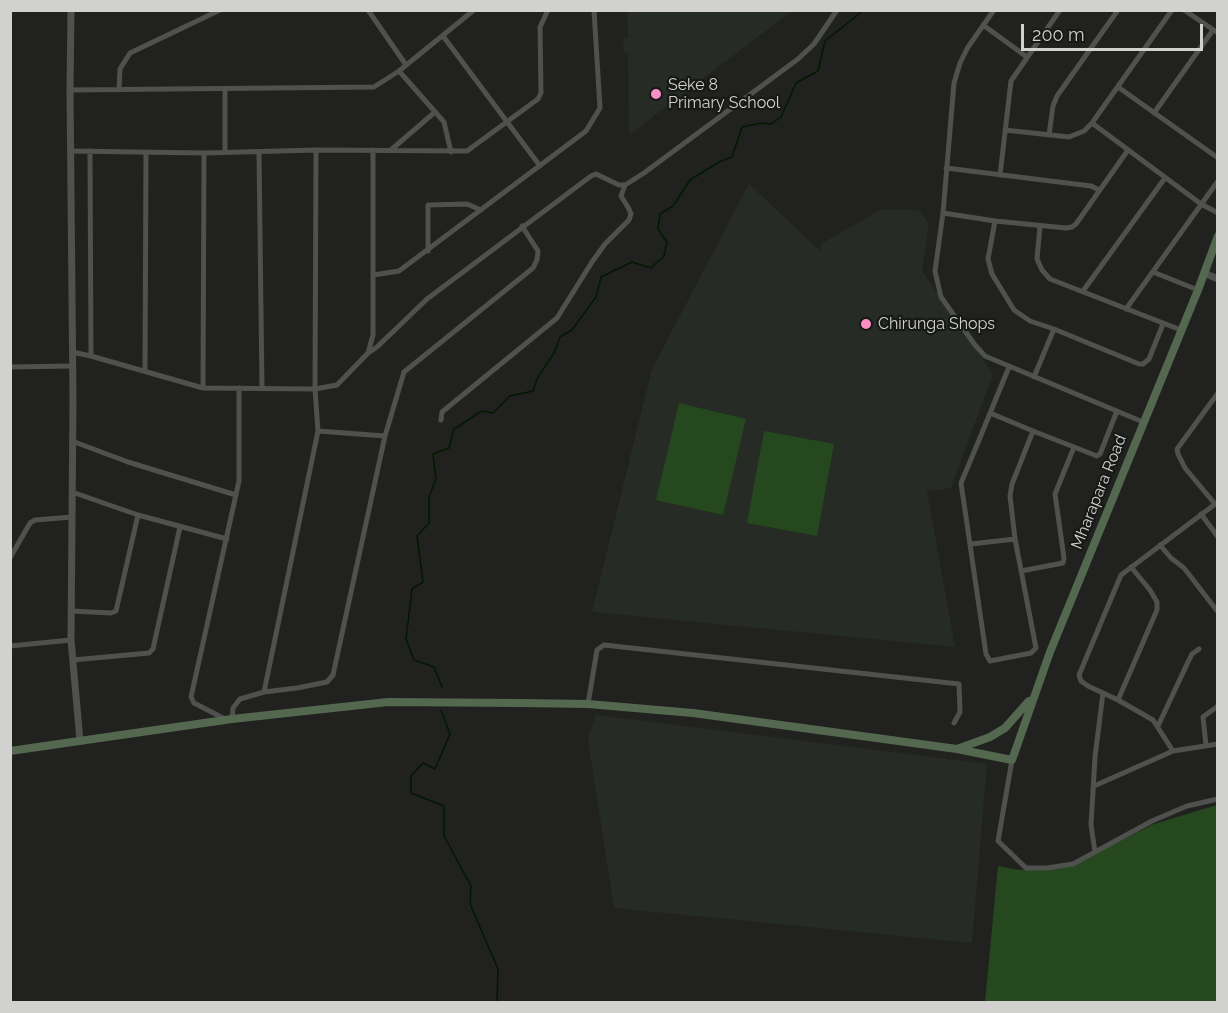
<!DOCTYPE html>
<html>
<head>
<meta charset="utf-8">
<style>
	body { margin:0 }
	#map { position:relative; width:1228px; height:1013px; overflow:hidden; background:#212220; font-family:Raleway,sans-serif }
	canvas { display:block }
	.frame { position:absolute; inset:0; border:12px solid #d1d2d0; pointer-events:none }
	.scale { position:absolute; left:1021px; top:24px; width:182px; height:27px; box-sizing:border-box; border:3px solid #d1d2d0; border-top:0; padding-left:8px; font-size:18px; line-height:21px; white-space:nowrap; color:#d1d2d0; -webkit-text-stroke:4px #171917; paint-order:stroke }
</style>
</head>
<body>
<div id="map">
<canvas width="1228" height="1013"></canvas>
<div class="frame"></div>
<div class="scale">200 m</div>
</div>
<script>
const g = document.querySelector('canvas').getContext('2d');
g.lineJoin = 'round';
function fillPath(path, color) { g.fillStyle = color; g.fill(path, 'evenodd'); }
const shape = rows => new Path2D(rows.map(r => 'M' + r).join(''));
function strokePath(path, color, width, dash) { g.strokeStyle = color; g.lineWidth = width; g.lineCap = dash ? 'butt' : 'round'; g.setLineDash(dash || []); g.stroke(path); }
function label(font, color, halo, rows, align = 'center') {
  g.font = font + ' Raleway,sans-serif'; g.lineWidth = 4.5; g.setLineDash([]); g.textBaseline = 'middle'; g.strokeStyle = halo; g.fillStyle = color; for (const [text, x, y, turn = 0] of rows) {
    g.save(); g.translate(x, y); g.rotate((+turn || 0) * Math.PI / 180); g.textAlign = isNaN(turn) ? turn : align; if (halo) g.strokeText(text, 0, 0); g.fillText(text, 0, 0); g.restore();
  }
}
fillPath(shape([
	[627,11,627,10,792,11,629,135,628,53,624,53,623,37,628,37],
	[749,184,820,251,821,244,882,209,918,210,929,223,922,271,993,374,951,488,927,491,955,647,592,612,652,369],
	[596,715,987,764,972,943,614,908,588,740]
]), '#262b25');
fillPath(shape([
	[679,403,746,419,723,515,656,500],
	[764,431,834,444,817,536,747,523],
	[1217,805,1217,1002,985,1002,998,866,1019,870,1071,866,1154,824]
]), '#25481e');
strokePath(shape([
	[442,687,434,667,414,660,406,639,412,589,423,582,417,536,429,523,429,497,436,479,433,454,449,448,454,429,482,411,493,413,510,396,533,391,538,377,554,353,560,337,572,330,596,297,601,277,632,262,651,268,664,256,667,242,658,229,660,214,673,206,690,180,719,162,732,157,742,127,762,123,771,124,781,117,796,83,818,71,825,41,864,10],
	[441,710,450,734,435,769,423,763,411,776,411,793,444,806,444,836,471,886,470,904,498,969,497,1002]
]), '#021800', 1.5);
strokePath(shape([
	[368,10,406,65],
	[994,10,968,47,960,63,954,83,943,213,935,271,941,297,975,345,985,356,1143,422],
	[1184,10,1218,33],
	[983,25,1027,57],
	[443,36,540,166],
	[399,71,444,122,451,152],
	[1118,87,1218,158],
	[225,89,225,152],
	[70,90,374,87,399,71,474,10],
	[119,90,120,69,130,53,220,10],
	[1154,113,1213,30],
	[1092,123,1201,204,1218,213],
	[1005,130,1069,137,1084,131,1092,123,1172,10],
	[1049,135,1053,106,1057,96,1118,10],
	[392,149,435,112],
	[70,151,204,153,316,150,467,151,538,99,541,93,540,27,548,10],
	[90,151,91,356],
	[259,152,262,388],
	[946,168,1091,186,1099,190],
	[1000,175,1011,81,1060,10],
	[943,213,995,221,988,259,992,274,1014,310,1030,321,1054,329,1034,377],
	[995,221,1066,228,1072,227,1076,224,1128,150],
	[1040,226,1037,259,1042,270,1050,279,1181,330],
	[428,251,428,205,467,204,481,210],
	[1153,272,1198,290],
	[373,275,399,271,586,131,600,108,594,10],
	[1083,291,1165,178],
	[1126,309,1218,181],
	[1054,329,1139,364,1143,364,1149,359,1163,324],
	[72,352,91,356,203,388,315,389,337,385,368,353,373,335,373,150],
	[368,353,377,347,427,299,591,176,596,174,619,185,625,185,644,173,798,59,814,44,837,10],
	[10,367,72,366],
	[145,371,146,152],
	[203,388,204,153],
	[990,413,1033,431,1012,484,1010,496,1015,539,1036,648,1031,653,990,661,986,654,961,483,977,445,1009,367],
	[441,420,442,412,557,318,592,262,605,244,629,220,631,214,629,209,621,196,625,185],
	[318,431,385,436],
	[72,441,128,462,236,495],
	[1074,447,1097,456,1100,454,1117,411],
	[72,492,138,515,227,539],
	[1215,504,1185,468,1178,454,1177,449,1218,393],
	[1201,514,1218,537],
	[971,544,1015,539],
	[1160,545,1171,558,1184,568,1218,612],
	[10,558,30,523,35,520,72,517],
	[1021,571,1063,563,1064,558,1055,494,1074,447,1033,431],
	[71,611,111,613,116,611,138,515],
	[10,646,71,640],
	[73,660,149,653,153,649,180,527],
	[264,692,297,688,327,682,333,675,385,436,404,372,533,268,537,260,538,251,522,226],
	[1118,700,1157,610,1157,602,1150,590,1131,567],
	[588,704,597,650,604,645,959,684,960,712,954,723],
	[225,719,194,703,191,697,239,481,239,388],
	[232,719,233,708,240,699,264,692,318,431,315,389,316,150],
	[1158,726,1188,662,1192,654,1199,649],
	[1206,745,1203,717,1218,706],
	[1173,751,1153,720,1118,700,1088,686,1081,681,1079,675,1121,575,1218,502],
	[1012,760,998,841,1026,868,1047,868,1073,864,1152,821,1187,806,1218,799],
	[1094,786,1173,751,1218,744],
	[1095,852,1091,825,1095,757,1103,693]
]), '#4f514e', 5);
strokePath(shape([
	[71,10,70,90,73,400,71,640,80,741],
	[1204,273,1218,279]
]), '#4f514e', 7);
strokePath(shape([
	[957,749,990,737,1005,728,1029,701],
	[10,751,232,719,388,702,521,703,588,704,693,713,957,749,1012,760,1050,652,1198,290,1218,236]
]), '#546850', 8);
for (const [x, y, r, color] of [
	[656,94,6,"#fb8fc4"],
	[866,324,6,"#fb8fc4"]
]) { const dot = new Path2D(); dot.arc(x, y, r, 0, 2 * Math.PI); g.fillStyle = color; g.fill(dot); strokePath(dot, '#171917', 2); }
label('16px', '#d1d2d0', '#171917', [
	["Seke 8",668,85],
	["Primary School",668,103],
	["Chirunga Shops",878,324]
], 'left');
label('16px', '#d1d2d0', '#171917', [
	["Mharapara Road",1099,492,-68]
]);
</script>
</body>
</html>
